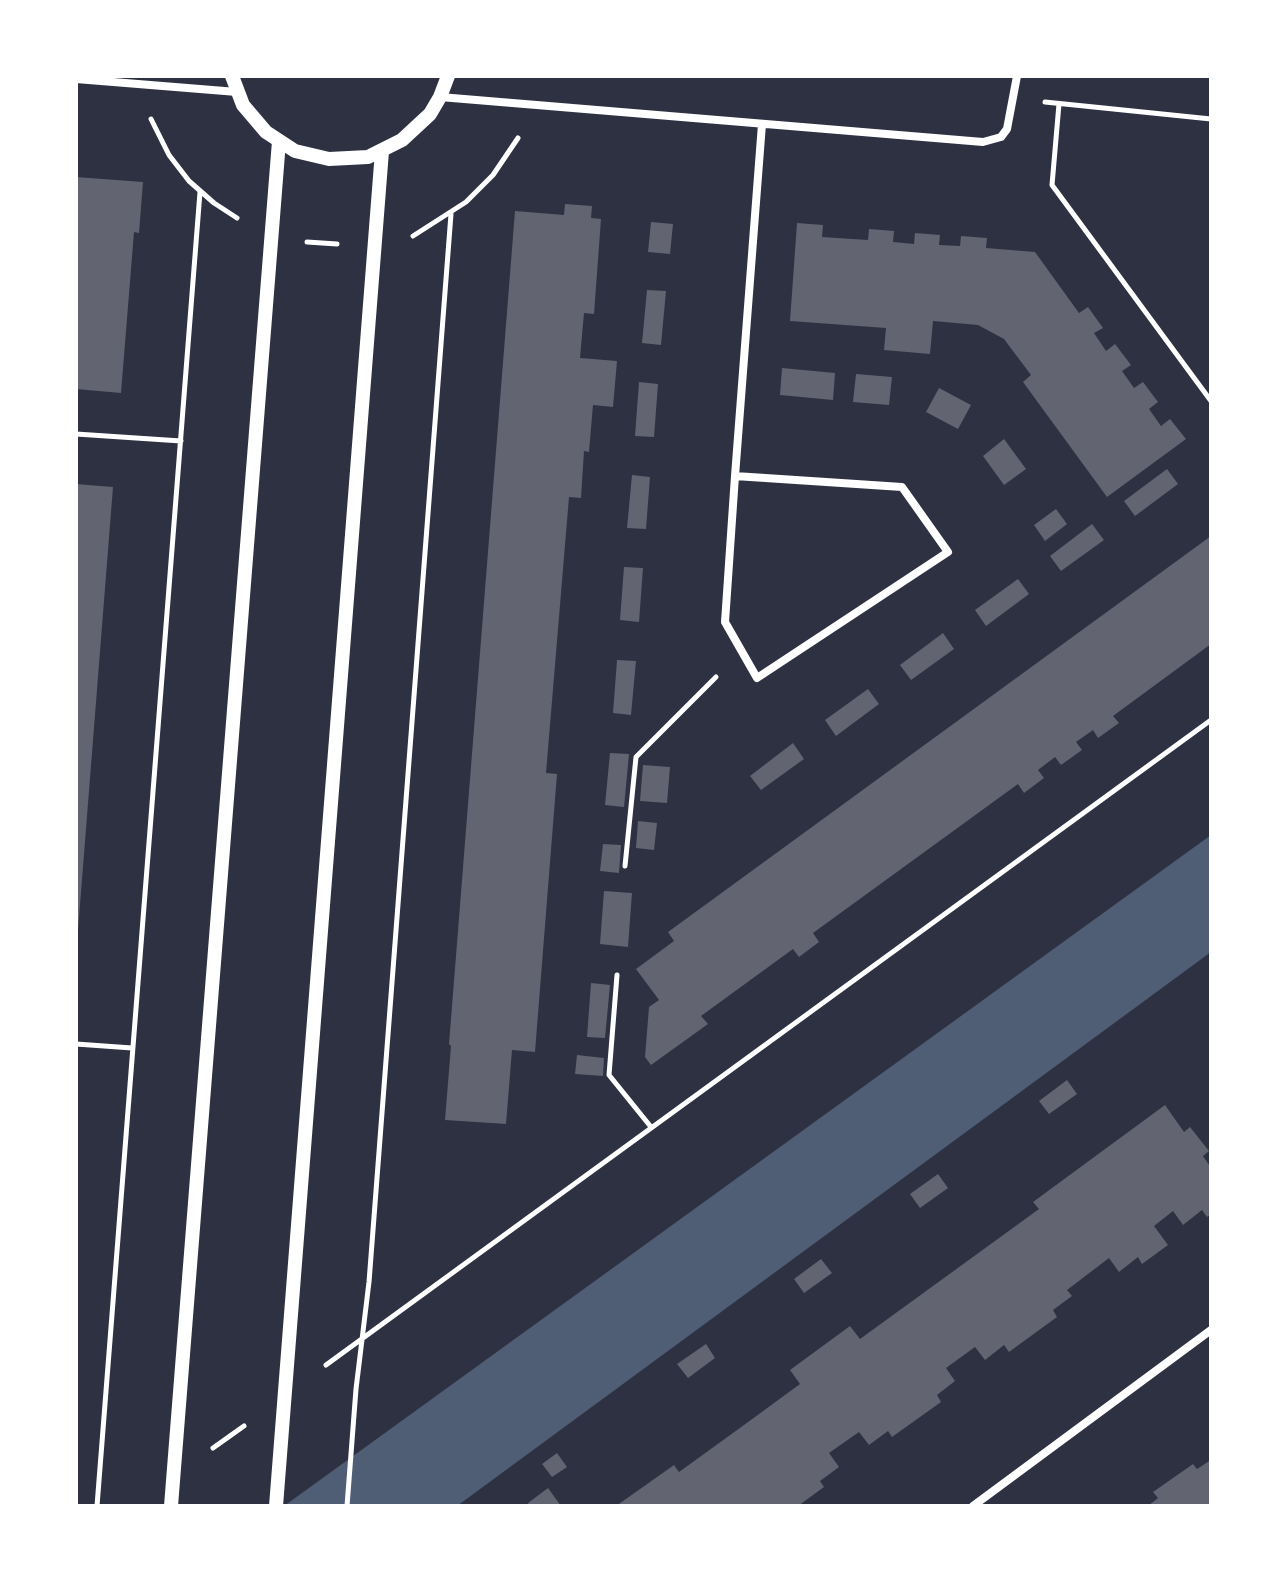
<!DOCTYPE html>
<html>
<head>
<meta charset="utf-8">
<style>
	body { margin:0 }
	#map { position:relative; width:1287px; height:1582px; overflow:hidden; background:#2d3142; font-family:Figtree,sans-serif }
	canvas { display:block }
	.frame { position:absolute; inset:0; border:78px solid #fff; pointer-events:none }
</style>
</head>
<body>
<div id="map">
<canvas width="1287" height="1582"></canvas>
<div class="frame"></div>
</div>
<script>
const g = document.querySelector('canvas').getContext('2d');
g.lineJoin = 'round';
function fillPath(path, color) { g.fillStyle = color; g.fill(path, 'evenodd'); }
const shape = rows => new Path2D(rows.map(r => 'M' + r).join(''));
function strokePath(path, color, width, dash) { g.strokeStyle = color; g.lineWidth = width; g.lineCap = dash ? 'butt' : 'round'; g.setLineDash(dash || []); g.stroke(path); }
fillPath(shape([
	[1211,835,1211,952,457,1506,284,1506]
]), '#4f5d75');
fillPath(shape([
	[76,177,143,182,139,233,134,232,121,393,76,389],
	[565,204,592,206,591,218,601,219,594,314,584,313,580,358,617,361,613,407,593,405,589,452,584,451,581,498,569,497,546,773,557,774,535,1052,512,1050,506,1124,445,1120,451,1046,449,1044,515,211,564,215],
	[651,222,673,224,670,254,648,252],
	[797,223,823,225,822,237,868,240,869,229,894,231,893,242,914,244,915,233,940,235,939,245,960,246,961,236,987,238,986,248,1035,252,1079,313,1088,307,1103,328,1094,333,1106,351,1115,344,1131,365,1122,371,1134,388,1143,382,1158,402,1149,409,1161,426,1170,419,1186,439,1107,497,1023,382,1031,375,1004,339,978,325,933,321,930,354,884,350,886,328,790,321],
	[647,290,666,291,661,345,642,343],
	[782,368,835,373,833,400,780,395],
	[856,374,892,377,889,405,853,402],
	[639,382,658,384,654,437,635,436],
	[939,388,971,405,958,429,926,412],
	[1004,439,1026,469,1004,485,983,456],
	[1167,469,1178,484,1135,516,1124,501],
	[632,475,650,477,646,529,627,528],
	[76,484,113,487,78,930,76,930],
	[1056,509,1067,524,1045,541,1034,525],
	[1092,524,1104,540,1061,571,1050,556],
	[1211,536,1211,644,1113,716,1119,723,1098,738,1093,730,1076,742,1082,750,1061,765,1055,757,1038,770,1044,778,1024,793,1018,784,813,933,819,942,799,957,793,949,701,1016,708,1024,651,1065,645,1057,649,1007,659,1000,636,969,674,941,668,932],
	[624,567,643,568,639,622,620,620],
	[1018,579,1029,594,986,626,975,610],
	[943,633,954,649,911,680,900,665],
	[617,660,636,661,631,715,613,713],
	[868,689,879,704,836,736,825,720],
	[793,743,804,759,761,790,750,776],
	[610,753,629,754,624,807,605,805],
	[643,765,670,767,667,803,640,801],
	[638,821,657,823,654,850,636,848],
	[603,844,621,845,619,873,600,871],
	[604,891,632,893,628,947,600,944],
	[591,983,610,985,605,1038,587,1037],
	[577,1055,604,1058,603,1076,575,1074],
	[1067,1080,1077,1094,1049,1114,1039,1101],
	[1165,1105,1184,1132,1190,1127,1209,1151,1203,1156,1211,1168,1211,1214,1207,1217,1202,1210,1183,1225,1173,1211,1154,1226,1168,1245,1142,1264,1138,1257,1119,1272,1109,1258,1067,1290,1072,1296,1053,1310,1057,1317,1009,1352,1004,1345,985,1360,975,1347,946,1368,955,1381,937,1395,941,1402,892,1437,888,1431,869,1445,859,1432,829,1453,839,1467,820,1481,824,1487,798,1506,616,1506,674,1465,679,1472,744,1425,800,1384,790,1370,850,1326,860,1339,1039,1209,1033,1202],
	[938,1174,948,1188,920,1208,910,1194],
	[821,1259,832,1273,804,1293,794,1279],
	[706,1344,715,1358,688,1378,677,1364],
	[557,1453,567,1467,552,1477,542,1464],
	[1211,1460,1211,1506,1148,1506,1158,1498,1153,1492,1193,1464,1197,1469],
	[548,1488,561,1506,530,1506,528,1503]
]), '#626471');
strokePath(shape([
	[1045,102,1211,119],
	[1059,104,1052,185,1211,401],
	[151,119,169,155,189,181,214,203,237,218],
	[413,236,466,202,493,175,518,138],
	[307,242,337,244],
	[76,434,181,441],
	[625,866,636,757,716,677],
	[617,975,609,1075,651,1127],
	[76,1044,132,1048],
	[326,1365,1211,720],
	[213,1448,244,1426],
	[97,1506,200,192],
	[347,1506,356,1389,369,1282,451,214]
]), '#fff', 5);
strokePath(shape([
	[76,79,237,92],
	[440,97,983,142,1001,137,1007,129,1017,76],
	[735,476,902,487,948,552,757,678,725,622,735,476,762,124],
	[973,1506,1211,1330]
]), '#fff', 8);
strokePath(shape([
	[232,76,243,105,266,132,295,151,329,159,368,157,402,140,430,114,440,97,448,76],
	[171,1506,279,141],
	[276,1506,382,151]
]), '#fff', 14);
</script>
</body>
</html>
